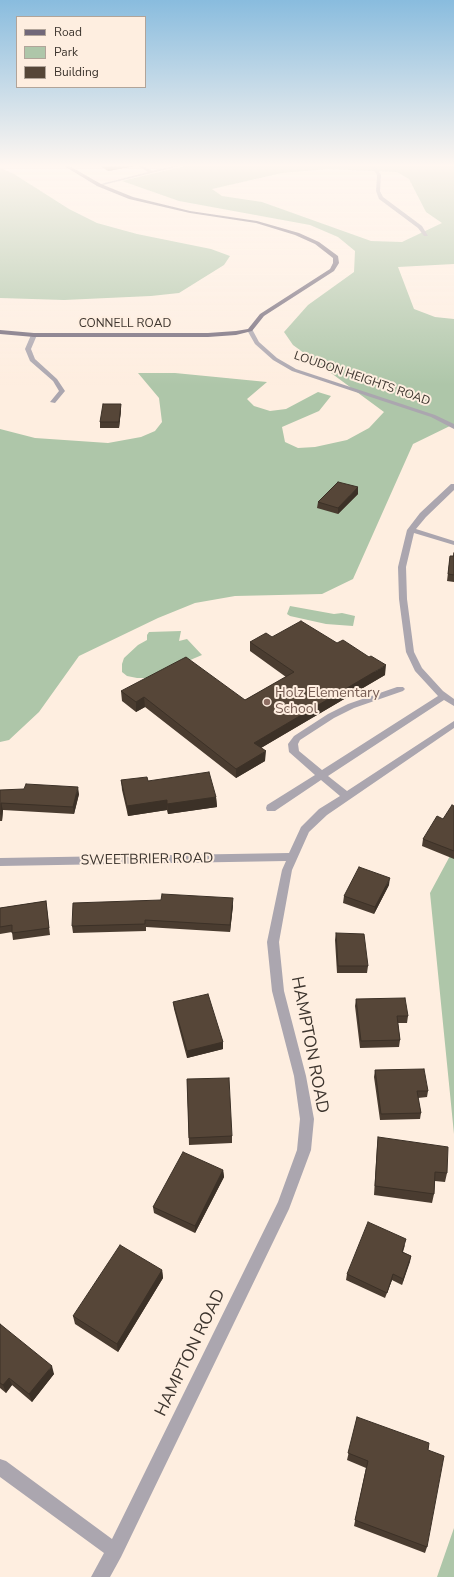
<!DOCTYPE html>
<html>
<head>
<meta charset="utf-8">
<style>
	body { margin:0 }
	#map { position:relative; width:454px; height:1577px; overflow:hidden; background:#feeee0; font-family:"Nunito Sans",sans-serif }
	canvas { display:block }
	.legend { position:absolute; left:16px; top:16px; width:130px; height:72px; box-sizing:border-box; background:#feeee0; border:1px solid #b1a499; margin:0; padding:5px 7px; list-style:none; font-size:12px; color:#3d352e }
	.legend li { display:flex; align-items:center; gap:8px; height:20px }
	.legend b { width:20px; border:1px solid #b1a499 }
</style>
</head>
<body>
<div id="map">
<canvas width="454" height="1577"></canvas>
<ul class="legend">
<li><b style="height:5px;background:#716879"></b>Road</li>
<li><b style="height:11px;background:#aec6a9"></b>Park</li>
<li><b style="height:11px;background:#564638"></b>Building</li>
</ul>
</div>
<script>
const g = document.querySelector('canvas').getContext('2d');
g.lineJoin = 'round';
function fillPath(path, color) { g.fillStyle = color; g.fill(path, 'evenodd'); }
const shape = rows => new Path2D(rows.map(r => 'M' + r).join(''));
function strokePath(path, color, width, dash) { g.strokeStyle = color; g.lineWidth = width; g.lineCap = dash ? 'butt' : 'round'; g.setLineDash(dash || []); g.stroke(path); }
function label(font, color, halo, rows, align = 'center') {
  g.font = font + ' "Nunito Sans",sans-serif'; g.lineWidth = 4; g.setLineDash([]); g.textBaseline = 'middle'; g.strokeStyle = halo; g.fillStyle = color; for (const [text, x, y, turn = 0] of rows) {
    g.save(); g.translate(x, y); g.rotate((+turn || 0) * Math.PI / 180); g.textAlign = isNaN(turn) ? turn : align; if (halo) g.strokeText(text, 0, 0); g.fillText(text, 0, 0); g.restore();
  }
}
fillPath(shape([
	[193,164,454,164,454,264,398,267,414,309,435,317,454,319,454,424,413,444,353,579,322,594,235,596,195,603,158,618,79,656,39,712,9,740,0,742,0,429,35,438,108,443,141,437,155,431,162,422,159,398,138,373,175,373,267,382,247,399,254,406,270,411,286,409,318,392,331,396,319,411,282,427,285,442,298,448,315,447,347,440,369,428,384,412,293,345,284,332,308,305,354,272,355,251,338,237,310,225,179,201,122,181],
	[328,169,397,172,409,179,426,212,442,223,402,242,371,241,262,202,222,196,212,189,282,173],
	[0,168,14,174,69,209,97,223,137,234,211,249,230,256,224,265,179,293,151,296,64,300,0,298],
	[290,606,334,614,342,613,355,616,353,626,326,624,290,616,287,614],
	[181,631,179,641,187,639,202,655,148,678,137,678,127,676,122,672,122,664,124,658,138,645,147,640,147,635,149,632],
	[454,853,454,1134,430,893,451,854],
	[454,1528,454,1577,437,1577]
]), '#aec6a9');
fillPath(shape([
	[135,164,140,164,152,171,181,164,188,164,99,186,97,185,148,172,135,164],
	[370,164,374,164,381,175,380,191,383,197,422,226,428,236,424,236,418,228,379,199,376,191,377,175,370,164],
	[248,329,252,329,259,342,277,358,296,369,435,415,454,424,454,429,431,417,292,371,273,360,255,344,247,330,248,329],
	[34,333,37,335,31,349,35,359,57,379,65,391,55,403,50,402,59,391,53,381,30,361,25,349,31,335,34,333],
	[451,484,454,484,454,490,426,517,416,529,454,541,454,545,414,533,406,567,407,599,414,652,422,668,443,691,454,699,454,706,444,700,328,776,347,791,454,721,454,728,327,815,309,832,292,870,279,942,284,991,306,1076,314,1119,311,1150,289,1209,121,1557,110,1577,91,1577,104,1553,0,1477,0,1459,6,1461,112,1539,278,1202,297,1150,300,1119,294,1076,272,991,267,942,282,870,286,861,0,866,0,858,289,853,301,827,319,809,340,796,321,780,275,811,267,811,266,808,267,805,315,775,289,752,288,744,294,736,328,714,348,704,397,687,403,687,405,689,403,691,354,708,334,718,300,740,298,744,299,751,322,770,438,696,415,671,406,652,399,599,398,567,407,530,420,513,451,484]
]), '#aba6af');
fillPath(shape([
	[61,164,66,164,101,184,133,197,190,211,257,221,299,233,319,242,338,256,339,263,334,271,264,316,252,331,236,335,208,337,34,337,0,334,0,330,34,333,208,333,236,331,248,329,260,314,330,269,333,263,333,258,315,244,295,235,256,223,190,213,129,199,97,186,61,164]
]), '#716879');
fillPath(shape([
	[97,164,135,164,135,166,108,171],
	[121,410,119,428,100,428,100,422],
	[358,494,338,514,317,508,318,502],
	[454,552,454,582,447,581,450,556,453,556],
	[272,637,385,675,261,748,265,761,236,778,145,707,136,712,122,701,121,691,245,700,286,677,250,651,250,642],
	[121,780,148,781,216,797,217,807,168,814,167,810,128,816,122,790],
	[0,790,79,794,74,814,3,810,2,821,0,821],
	[454,806,454,859,422,846,423,839,443,819],
	[389,885,374,914,343,903,344,896],
	[46,901,50,935,13,940,12,932,0,934,0,908],
	[233,905,230,932,146,927,146,931,73,933,72,926],
	[336,933,368,966,367,973,337,973,335,940],
	[356,999,408,1016,407,1023,398,1023,400,1040,399,1047,360,1048,355,1006],
	[173,1002,223,1042,223,1049,187,1058,174,1009],
	[375,1070,428,1091,427,1097,418,1098,421,1113,420,1119,380,1120,374,1077],
	[187,1079,232,1136,232,1143,189,1145],
	[378,1137,447,1173,445,1182,435,1181,434,1194,432,1203,374,1195,377,1147],
	[223,1170,224,1177,195,1233,154,1213,153,1207],
	[405,1245,403,1252,411,1256,402,1285,392,1280,385,1298,346,1280,347,1274],
	[162,1270,163,1278,118,1352,75,1324,73,1316],
	[0,1324,54,1374,32,1402,12,1385,6,1393,0,1388],
	[357,1417,428,1450,427,1547,425,1553,354,1526,366,1468,347,1460]
]), '#4a3c30');
fillPath(shape([
	[118,164,135,164,135,166,108,171,108,166],
	[121,404,121,410,119,428,119,422],
	[358,487,358,494,338,514,338,508],
	[386,665,385,675,254,752,254,743],
	[144,697,145,707,136,712,136,702],
	[266,751,265,761,236,778,236,769],
	[78,787,79,794,74,814,73,807],
	[216,797,217,807,168,814,167,804],
	[167,800,167,810,128,816,127,806],
	[1,803,3,810,2,821,1,814],
	[390,878,389,885,374,914,375,907],
	[233,898,233,905,230,932,230,925],
	[223,1042,223,1049,187,1058,187,1051],
	[223,1170,224,1177,195,1233,195,1226],
	[411,1256,410,1262,402,1285,403,1279],
	[162,1270,163,1278,118,1352,117,1344],
	[393,1274,392,1280,385,1298,387,1293],
	[52,1366,54,1374,32,1402,29,1394],
	[9,1378,12,1385,6,1393,3,1385]
]), '#3c3127');
const building = shape([
	[105,164,118,164,108,166,105,164],
	[103,404,121,404,119,422,100,422,103,404],
	[338,482,358,487,338,508,318,502,338,482],
	[454,553,454,575,448,574,450,556,454,556,454,553],
	[301,621,337,643,343,640,369,657,371,656,386,665,254,743,266,751,236,769,144,697,136,702,121,691,186,657,245,700,294,672,250,642,266,633,272,637,301,621],
	[209,772,216,797,167,804,167,800,127,806,121,780,147,777,148,781,209,772],
	[26,784,78,787,73,807,1,803,1,814,0,814,0,790,24,789,26,784],
	[452,805,454,806,454,851,423,839,437,816,443,819,452,805],
	[359,867,390,878,375,907,344,896,359,867],
	[162,894,233,898,230,925,145,920,145,924,72,926,73,903,161,900,162,894],
	[46,901,49,928,12,933,12,925,0,927,0,908,46,901],
	[336,933,364,934,368,966,338,966,336,933],
	[208,994,223,1042,187,1051,173,1002,208,994],
	[405,998,408,1016,397,1016,400,1040,361,1041,356,999,405,998],
	[424,1069,428,1091,417,1091,421,1113,381,1114,375,1070,424,1069],
	[229,1078,232,1136,189,1138,187,1079,229,1078],
	[378,1137,448,1147,447,1173,435,1172,434,1194,375,1186,378,1137],
	[183,1152,223,1170,195,1226,153,1207,183,1152],
	[368,1222,406,1239,402,1252,411,1256,403,1279,393,1274,387,1293,347,1274,368,1222],
	[120,1245,162,1270,117,1344,73,1316,120,1245],
	[0,1324,52,1366,29,1394,9,1378,3,1385,0,1383,0,1324],
	[357,1417,429,1443,428,1450,444,1456,427,1547,355,1520,368,1461,348,1453,357,1417]
]);
fillPath(building, '#564638');
strokePath(building, '#3c3127', 1);
const sky = g.createLinearGradient(0, 0, 0, 385);
sky.addColorStop(0, '#89bcde');
sky.addColorStop(0.43, '#fff7f1');
sky.addColorStop(1, '#fff7f100');
g.fillStyle = sky;
g.fillRect(0, 0, 454, 385);
for (const [x, y, r, color] of [
	[267,702,4,"#8d6e63"]
]) { const dot = new Path2D(); dot.arc(x, y, r, 0, 2 * Math.PI); g.fillStyle = color; g.fill(dot); strokePath(dot, '#feeee0', 1.5); }
label('12px', '#3d352e', '#feeee0', [
	["CONNELL ROAD",125,324],
	["LOUDON HEIGHTS ROAD",362,379,19]
]);
label('14px', '#785e54', '#feeee0', [
	["Holz Elementary",275,694],
	["School",275,710]
], 'left');
label('14px', '#3d352e', '#feeee0', [
	["SWEETBRIER ROAD",147,860,-1]
]);
label('17px', '#3d352e', '#feeee0', [
	["HAMPTON ROAD",309,1045,79],
	["HAMPTON ROAD",191,1353,-64]
]);
</script>
</body>
</html>
